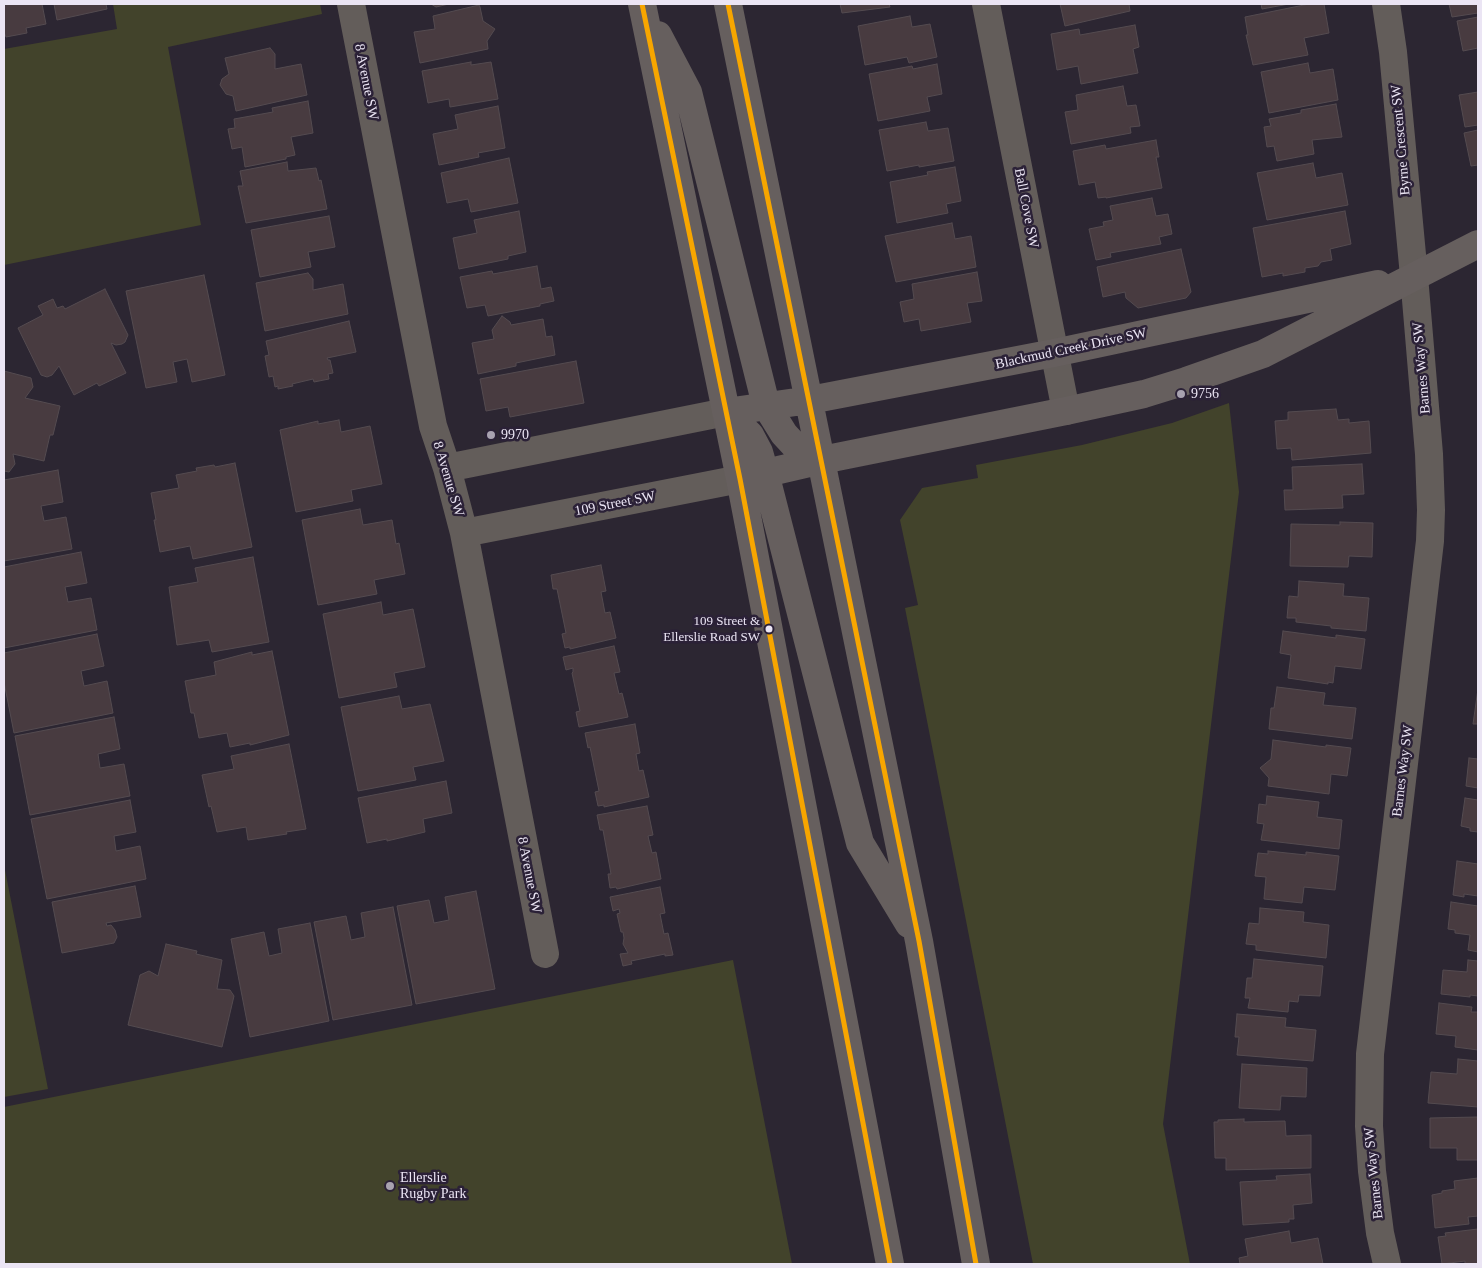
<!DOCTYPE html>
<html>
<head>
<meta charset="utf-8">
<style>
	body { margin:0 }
	#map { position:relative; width:1482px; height:1268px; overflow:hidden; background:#2c2632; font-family:"Times New Roman",serif }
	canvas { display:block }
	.frame { position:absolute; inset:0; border:5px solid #ebe5f4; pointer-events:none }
</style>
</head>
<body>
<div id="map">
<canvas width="1482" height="1268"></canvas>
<div class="frame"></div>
</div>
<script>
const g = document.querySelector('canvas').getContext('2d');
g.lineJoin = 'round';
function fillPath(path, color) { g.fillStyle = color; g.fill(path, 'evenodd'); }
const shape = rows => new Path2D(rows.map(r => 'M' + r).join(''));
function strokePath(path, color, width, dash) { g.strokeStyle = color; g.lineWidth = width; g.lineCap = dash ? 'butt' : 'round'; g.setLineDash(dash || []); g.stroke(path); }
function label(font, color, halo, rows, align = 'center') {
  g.font = font + ' "Times New Roman",serif'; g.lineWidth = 5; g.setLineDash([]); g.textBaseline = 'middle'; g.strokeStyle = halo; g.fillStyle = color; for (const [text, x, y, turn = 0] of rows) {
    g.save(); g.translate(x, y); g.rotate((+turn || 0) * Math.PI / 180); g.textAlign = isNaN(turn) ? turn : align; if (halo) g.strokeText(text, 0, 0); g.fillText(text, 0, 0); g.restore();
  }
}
fillPath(shape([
	[113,4,320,4,322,14,168,47,201,225,4,265,4,49,117,29],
	[1229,403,1239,492,1163,1124,1190,1264,1033,1264,905,608,918,605,900,520,922,488,978,478,976,465,1082,445,1172,423],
	[4,865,48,1089,4,1097],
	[733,960,792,1264,4,1264,4,1107]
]), '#42432b');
const building = shape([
	[4,4,42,4,46,24,26,28,27,33,6,37,4,32,4,4],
	[54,4,106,4,107,9,57,20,54,4],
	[431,4,449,4,436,7,431,4],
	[840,4,889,4,890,7,842,13,840,4],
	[1060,4,1129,4,1130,11,1065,26,1060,4],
	[1261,4,1289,4,1262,9,1261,4],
	[1309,4,1324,4,1329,33,1304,38,1308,55,1253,65,1246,35,1248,35,1245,17,1309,4],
	[1449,4,1478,4,1478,13,1452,17,1449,4],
	[479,5,480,7,483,21,495,29,487,41,488,49,420,63,414,32,435,29,433,16,479,5],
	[910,16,912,27,930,24,937,57,909,63,907,57,865,65,858,26,910,16],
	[1478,17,1478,48,1463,51,1457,21,1478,17],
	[1135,25,1139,47,1133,49,1138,73,1081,84,1078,66,1057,70,1051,34,1079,29,1080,35,1135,25],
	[270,48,275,54,275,69,301,64,307,95,236,111,233,96,226,94,220,85,222,79,229,74,225,58,270,48],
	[471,62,471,65,491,62,498,99,450,107,449,99,428,103,422,71,471,62],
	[1308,63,1310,73,1333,69,1338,100,1269,113,1261,72,1308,63],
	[937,64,942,94,927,97,930,111,878,121,869,74,912,66,913,69,937,64],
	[1123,86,1127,106,1136,105,1140,126,1130,127,1131,133,1071,144,1065,112,1078,110,1076,95,1123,86],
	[1478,92,1478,125,1465,127,1459,95,1478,92],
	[308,101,313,133,291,137,295,155,286,157,286,159,245,167,242,147,232,149,228,129,235,128,234,119,273,112,272,108,308,101],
	[1336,104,1342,137,1312,140,1314,154,1277,161,1274,146,1267,147,1264,127,1271,126,1269,119,1301,113,1301,110,1336,104],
	[498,106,505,148,478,153,479,157,439,165,433,134,458,129,455,115,498,106],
	[926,122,928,131,948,128,954,161,919,167,919,165,887,171,879,130,926,122],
	[1478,130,1478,165,1471,166,1464,133,1478,130],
	[1156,140,1159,157,1156,157,1162,188,1106,198,1106,197,1098,198,1095,182,1079,185,1073,151,1105,145,1106,149,1156,140],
	[509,158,518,203,471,212,468,199,447,203,441,173,509,158],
	[287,162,288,171,316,168,319,181,321,180,327,209,246,223,238,186,243,186,240,171,287,162],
	[1313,163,1316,178,1342,173,1348,205,1267,220,1257,173,1313,163],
	[955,167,961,201,946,204,948,213,897,223,890,182,928,175,927,172,955,167],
	[1152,198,1156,216,1168,214,1172,234,1159,237,1161,244,1110,253,1111,257,1096,260,1089,229,1104,226,1103,222,1113,220,1110,206,1152,198],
	[519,211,526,252,508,256,508,259,459,269,453,238,477,233,474,220,519,211],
	[1345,211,1351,244,1330,249,1332,260,1321,262,1318,266,1305,268,1305,272,1283,276,1283,273,1262,277,1253,228,1345,211],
	[329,216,335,247,308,252,311,267,260,277,251,230,329,216],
	[952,223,955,239,971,236,976,267,896,282,885,236,952,223],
	[1181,249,1191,292,1186,298,1138,308,1126,298,1125,292,1103,297,1097,267,1181,249],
	[537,266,541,289,551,287,554,301,540,304,540,306,488,316,485,305,467,308,460,277,492,271,493,274,537,266],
	[977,272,982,301,967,303,971,322,921,331,919,319,904,322,900,302,914,299,912,284,977,272],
	[308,273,313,279,313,290,343,284,348,314,265,331,256,283,308,273],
	[204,275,225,375,192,382,187,359,173,362,177,382,146,388,126,291,204,275],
	[105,289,128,335,125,342,122,344,116,345,111,343,126,373,99,386,97,383,74,395,59,366,52,375,47,377,41,375,18,328,43,315,38,306,53,299,57,308,63,306,65,309,105,289],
	[502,316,510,322,511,325,543,319,546,337,552,336,555,355,516,363,516,366,478,374,472,343,494,339,492,330,502,316],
	[349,321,356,352,327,358,328,360,330,360,333,373,328,374,329,379,314,382,313,379,292,384,293,386,278,389,278,386,275,387,273,376,269,377,265,356,269,355,266,341,349,321],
	[576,361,584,403,510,417,508,407,486,411,480,379,576,361],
	[4,371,31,378,33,387,25,398,60,406,53,435,50,435,44,461,13,454,15,464,9,472,4,471,4,371],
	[1336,409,1338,420,1349,419,1349,423,1369,421,1371,453,1292,460,1291,448,1277,449,1275,421,1288,420,1288,412,1336,409],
	[339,420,341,432,370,426,382,484,351,490,353,501,296,512,280,430,318,421,318,424,339,420],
	[235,463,252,547,193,559,190,546,160,552,154,520,156,520,151,493,179,488,176,475,197,471,196,468,214,465,215,467,235,463],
	[1362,464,1364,494,1342,495,1343,508,1285,510,1284,490,1293,490,1292,467,1362,464],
	[58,470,63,502,41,506,44,521,66,517,72,549,4,561,4,480,58,470],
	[360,509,363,525,392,520,396,544,399,543,405,574,374,580,377,594,318,605,302,520,360,509],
	[1340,522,1373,523,1372,557,1349,556,1348,567,1290,566,1291,524,1340,525,1340,522],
	[81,552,87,583,65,587,68,602,91,598,97,630,4,648,4,567,81,552],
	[253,557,269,642,212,652,209,640,177,645,169,587,198,582,195,568,253,557],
	[601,565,606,591,601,592,605,613,610,612,616,638,570,649,570,647,565,648,562,634,566,633,557,589,553,589,551,575,601,565],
	[1299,581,1344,584,1343,596,1369,598,1366,631,1331,628,1331,626,1296,622,1296,618,1287,618,1289,596,1298,597,1299,581],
	[381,602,383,615,413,609,425,667,394,673,397,687,339,698,323,614,381,602],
	[1283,631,1336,638,1336,635,1365,639,1361,669,1335,666,1333,683,1328,682,1328,684,1288,678,1291,655,1280,653,1283,631],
	[97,634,104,666,81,671,84,686,107,681,113,713,14,733,4,682,4,653,97,634],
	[614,646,620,672,614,673,619,694,622,693,628,717,579,727,576,712,580,711,572,673,573,672,573,668,566,670,563,657,614,646],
	[272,651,289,735,250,745,250,743,230,747,227,733,199,738,194,713,191,713,185,681,216,675,214,662,252,652,252,655,272,651],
	[1277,687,1325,693,1323,705,1356,708,1352,739,1269,729,1271,708,1274,708,1277,687],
	[1478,689,1478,724,1473,724,1478,689],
	[399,696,402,709,430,704,444,761,413,767,416,780,358,791,341,707,399,696],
	[114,717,120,749,98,754,100,768,124,764,130,796,30,815,15,736,114,717],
	[635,724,640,753,636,754,639,771,643,770,649,797,604,807,604,805,598,806,595,792,599,791,590,747,588,748,585,733,635,724],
	[1273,740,1326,747,1326,745,1351,748,1347,776,1331,774,1329,794,1268,786,1269,778,1260,768,1271,759,1273,740],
	[289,744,306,829,286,832,287,834,248,840,246,827,217,832,211,806,209,807,202,775,234,769,231,756,289,744],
	[1469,758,1478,759,1478,788,1466,786,1469,758],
	[446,781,452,813,423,819,425,832,387,841,387,839,367,843,358,798,446,781],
	[1267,796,1319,802,1317,817,1342,820,1339,849,1261,840,1264,824,1257,823,1259,804,1266,805,1267,796],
	[1465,798,1478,800,1478,832,1470,831,1470,828,1461,826,1465,798],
	[130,800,136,832,114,836,116,851,140,846,146,879,47,899,31,819,130,800],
	[647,806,653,835,648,836,652,853,656,852,661,879,617,889,616,887,610,888,608,874,611,874,603,830,600,830,597,815,647,806],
	[1268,851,1306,855,1306,852,1339,856,1335,890,1304,887,1302,903,1264,899,1266,877,1255,876,1258,853,1268,854,1268,851],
	[1457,861,1478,864,1478,896,1464,894,1464,897,1453,895,1457,861],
	[135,886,141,917,106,923,107,926,111,925,115,930,117,937,114,943,62,953,52,902,135,886],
	[660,887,665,913,660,914,664,934,668,933,673,955,665,956,665,954,631,961,632,964,623,966,620,954,628,953,623,944,624,938,623,932,621,932,617,914,620,913,619,909,613,911,610,897,660,887],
	[476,891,495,989,416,1004,397,906,429,900,434,923,449,920,445,897,476,891],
	[1451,902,1478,906,1478,952,1468,950,1470,935,1455,933,1455,930,1448,929,1451,902],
	[393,907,412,1005,333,1020,314,922,346,916,351,940,365,937,361,913,393,907],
	[1260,908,1304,912,1303,922,1329,925,1326,958,1256,950,1256,945,1246,944,1249,923,1259,924,1260,908],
	[310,923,329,1021,250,1037,231,939,264,932,269,956,282,953,278,929,310,923],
	[166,944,197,951,196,954,222,960,217,989,230,990,234,996,222,1047,128,1025,140,975,149,971,158,976,166,944],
	[1254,959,1323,966,1320,996,1299,995,1298,1002,1289,1001,1288,1012,1248,1008,1250,998,1245,998,1247,978,1252,978,1254,959],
	[1468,960,1478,961,1478,996,1470,995,1470,997,1441,994,1443,970,1467,972,1468,960],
	[1439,1003,1472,1007,1471,1012,1478,1012,1478,1050,1455,1047,1456,1036,1436,1034,1439,1003],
	[1237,1014,1286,1018,1285,1027,1316,1030,1313,1061,1237,1055,1239,1037,1235,1037,1237,1014],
	[1458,1059,1478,1061,1478,1107,1428,1103,1431,1072,1457,1074,1458,1059],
	[1242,1064,1307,1068,1306,1097,1281,1096,1280,1110,1239,1108,1242,1064],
	[1478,1117,1478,1160,1457,1160,1457,1148,1430,1148,1430,1118,1478,1117],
	[1244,1119,1244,1122,1285,1121,1286,1136,1311,1135,1311,1168,1226,1170,1226,1158,1215,1158,1214,1122,1218,1122,1218,1120,1244,1119],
	[1310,1174,1312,1203,1293,1205,1294,1219,1289,1219,1289,1222,1243,1225,1240,1182,1277,1180,1276,1176,1310,1174],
	[1478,1178,1478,1216,1468,1217,1469,1224,1435,1228,1432,1195,1442,1193,1442,1191,1455,1189,1454,1181,1478,1178],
	[1478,1229,1478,1264,1465,1264,1465,1261,1442,1264,1438,1237,1446,1236,1445,1233,1478,1229],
	[1289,1231,1291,1243,1318,1238,1323,1264,1240,1264,1239,1258,1248,1256,1245,1239,1289,1231]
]);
fillPath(building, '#483b40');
strokePath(building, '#544b50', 1);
strokePath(shape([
	[351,4,433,426,447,468,464,533,545,954],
	[986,4,1066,411],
	[1386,4,1393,52,1414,276,1429,454,1431,510,1430,541,1370,1054,1369,1126,1372,1171,1380,1233,1387,1264],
	[447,468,726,412],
	[464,533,740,479]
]), '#635d5a', 28);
strokePath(shape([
	[642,4,740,479,890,1264],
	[728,4,919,941,976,1264],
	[658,35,688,92,766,405,784,434,796,447,822,460],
	[726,412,810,400,1054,353,1378,284],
	[726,412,750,435,759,452,765,473,860,843,909,924],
	[740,479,822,460,1066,411,1144,394,1186,381,1263,354,1478,244]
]), '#665f5e', 28);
strokePath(shape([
	[642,4,740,479,890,1264],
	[728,4,919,941,976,1264]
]), '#f7a600', 5);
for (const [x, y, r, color] of [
	[1181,394,5,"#a8a2b0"],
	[491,435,5,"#a8a2b0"],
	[769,629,4.5,"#ebe5f4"],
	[390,1186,5,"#a8a2b0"]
]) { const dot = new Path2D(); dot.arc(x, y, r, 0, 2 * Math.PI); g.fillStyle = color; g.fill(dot); strokePath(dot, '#2b2137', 2); }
label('13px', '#ebe5f4', '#2b2137', [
	["109 Street &",760,622],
	["Ellerslie Road SW",760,638]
], 'right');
label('14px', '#ebe5f4', '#2b2137', [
	["8 Avenue SW",366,82,79],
	["Byrne Crescent SW",1401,140,-95],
	["Ball Cove SW",1026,208,79],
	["Blackmud Creek Drive SW",1071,349,-12],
	["Barnes Way SW",1422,368,-95],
	["8 Avenue SW",448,479,73],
	["109 Street SW",615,504,-11],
	["Barnes Way SW",1403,771,-83],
	["8 Avenue SW",529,875,79],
	["Barnes Way SW",1374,1173,-96]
]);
label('14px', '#ebe5f4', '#2b2137', [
	["9756",1191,394],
	["9970",501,435],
	["Ellerslie",400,1178],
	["Rugby Park",400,1194]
], 'left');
</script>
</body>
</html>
